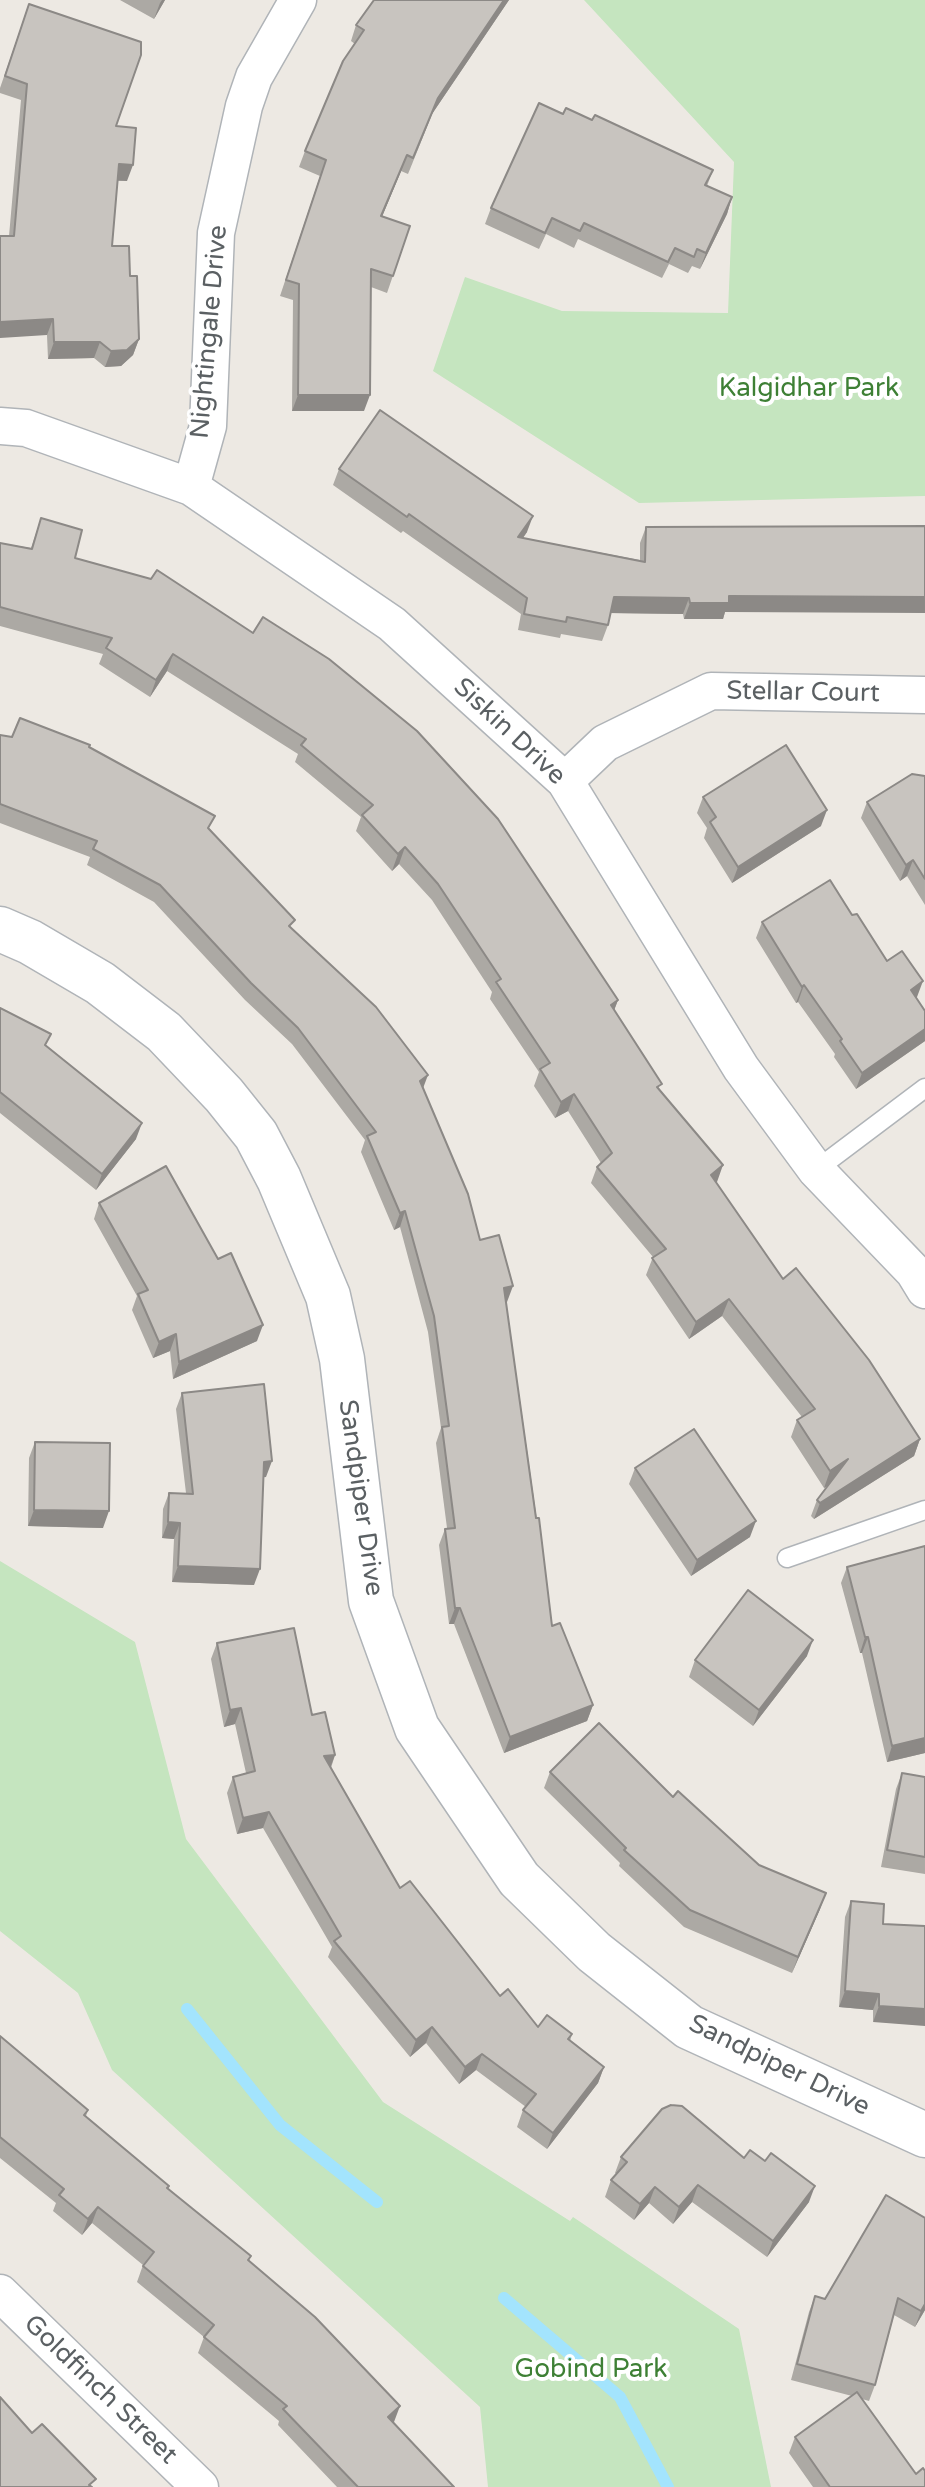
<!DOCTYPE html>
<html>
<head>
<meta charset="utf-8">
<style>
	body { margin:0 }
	canvas { display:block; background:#ede9e3 }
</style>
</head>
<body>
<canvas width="925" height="2487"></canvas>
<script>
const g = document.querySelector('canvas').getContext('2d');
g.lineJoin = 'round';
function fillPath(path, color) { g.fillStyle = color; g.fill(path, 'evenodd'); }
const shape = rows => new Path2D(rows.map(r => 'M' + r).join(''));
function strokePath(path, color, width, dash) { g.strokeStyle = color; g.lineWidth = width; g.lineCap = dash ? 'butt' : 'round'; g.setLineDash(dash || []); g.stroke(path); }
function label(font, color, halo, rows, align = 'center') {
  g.font = font + ' "Varela Round",sans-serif'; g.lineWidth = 8; g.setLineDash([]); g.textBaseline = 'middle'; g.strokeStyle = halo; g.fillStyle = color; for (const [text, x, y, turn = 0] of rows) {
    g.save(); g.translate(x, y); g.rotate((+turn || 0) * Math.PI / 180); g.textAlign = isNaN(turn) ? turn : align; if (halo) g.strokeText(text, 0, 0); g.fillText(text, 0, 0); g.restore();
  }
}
fillPath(shape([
	[584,0,925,0,925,496,639,503,433,371,465,277,562,311,728,313,734,162],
	[0,1561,135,1642,186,1839,383,2102,570,2221,573,2217,739,2329,771,2487,488,2487,480,2407,112,2070,78,1993,0,1931]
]), '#c5e5bf');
strokePath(shape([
	[187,2009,280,2125,377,2202],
	[504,2298,620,2397,668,2487]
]), '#a3e4fd', 12);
const service = shape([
	[816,1170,925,1088],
	[787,1558,925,1510]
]);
const minor = shape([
	[0,426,26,428,191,487,392,624,565,781,741,1068,816,1170,914,1272,925,1290],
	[191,487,208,426,216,233,244,106,254,77,298,0],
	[565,781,605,743,711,691,925,695],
	[0,2293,200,2487]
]);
const tertiary = shape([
	[0,929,30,942,100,983,164,1032,224,1095,256,1135,279,1179,328,1296,342,1359,371,1601,417,1728,519,1879,594,1952,689,2027,925,2135]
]);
strokePath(service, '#b0b4b8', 21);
strokePath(minor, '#b0b4b8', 39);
strokePath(tertiary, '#b0b4b8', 47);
strokePath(service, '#fff', 18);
strokePath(minor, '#fff', 36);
strokePath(tertiary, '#fff', 44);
fillPath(shape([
	[120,0,165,0,154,19],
	[374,0,509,0,432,114,408,174,401,171,382,217,410,226,387,293,371,287,364,411,292,411,293,300,280,296,320,176,299,167,305,151,355,44,351,41,356,25],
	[29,4,116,126,127,181,117,181,112,246,130,276,139,339,133,355,121,366,105,367,94,358,48,359,47,335,9,236,21,100,0,93,0,88],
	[563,114,592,120,713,170,707,186,732,197,727,214,700,269,692,266,688,273,669,264,662,278,578,239,574,248,546,234,539,249,485,224,491,208],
	[339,469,527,532,523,538,640,560,640,543,646,527,725,612,723,619,684,619,683,614,610,613,608,625,602,641,561,634,560,638,518,630,521,614,403,531,401,533,333,485],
	[41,518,75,558,151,579,618,1000,614,1010,660,1090,717,1182,716,1183,783,1279,920,1439,914,1456,814,1519,811,1516,817,1500,829,1485,824,1488,791,1437,797,1420,802,1417,722,1316,689,1339,646,1275,653,1257,591,1183,597,1167,601,1163,568,1111,555,1118,534,1086,539,1072,490,999,492,992,432,900,399,864,392,871,356,831,361,817,295,762,298,754,167,671,150,697,99,664,103,654,0,626,0,543,31,548],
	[0,735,89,747,210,829,423,1088,480,1240,507,1302,506,1302,552,1626,593,1705,587,1721,504,1753,454,1624,449,1624,439,1545,445,1529,447,1528,436,1443,441,1428,428,1332,400,1227,394,1230,361,1152,365,1140,292,1044,245,1000,154,902,87,865,90,857,0,823],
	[925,776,925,905,907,876,900,881,861,818,867,802],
	[703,797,821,826,732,883,704,838,707,828,697,813],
	[852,915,887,961,917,997,916,998,925,1011,925,1041,856,1089,834,1057,835,1054,798,1002,796,1003,756,938,762,922],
	[0,1008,46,1046,136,1139,96,1190,0,1113],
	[99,1203,218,1259,257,1341,173,1379,170,1351,153,1358,132,1310,137,1296,94,1219],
	[182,1393,266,1477,263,1477,254,1585,172,1582,174,1539,162,1538,163,1509,169,1493,186,1493,176,1409],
	[35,1442,103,1528,28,1526,29,1458],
	[635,1468,750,1537,691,1576,629,1484],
	[925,1546,925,1753,887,1762,862,1653,860,1653,841,1583,847,1567],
	[217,1643,312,1715,335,1755,331,1768,400,1888,500,1996,538,2027,572,2034,570,2041,604,2067,598,2083,547,2149,517,2127,523,2110,526,2107,476,2070,459,2084,426,2043,410,2057,328,1957,332,1947,263,1828,237,1834,227,1793,233,1777,246,1773,235,1724,224,1727,211,1659],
	[807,1656,753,1726,689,1677,695,1660],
	[550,1772,673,1797,759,1865,820,1909,792,1973,684,1927,619,1866,620,1863,544,1788],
	[902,1773,925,1777,925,1874,881,1867,896,1789],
	[851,1901,883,1924,925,1926,873,2022,873,2010,839,2007,845,1917],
	[0,2036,88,2110,86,2116,169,2186,168,2189,251,2256,249,2261,394,2422,393,2423,454,2487,337,2487,278,2425,279,2421,198,2353,204,2337,137,2282,143,2265,92,2223,82,2235,53,2211,56,2203,0,2158],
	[621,2157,744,2158,809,2202,767,2257,692,2202,673,2224,649,2203,634,2220,605,2197,611,2180,617,2174,615,2173],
	[925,2218,925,2310,915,2327,894,2315,875,2385,869,2401,862,2399,925,2487,813,2487,789,2453,795,2437,852,2396,791,2380,809,2312,815,2296,825,2299]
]), '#aca9a4');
fillPath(shape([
	[162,0,165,0,154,19,160,3],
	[504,0,509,0,432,114,408,174,438,98],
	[407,155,401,171,375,233,381,216],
	[119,164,133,165,127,181,113,180],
	[732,197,727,214,700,269,706,253],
	[53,319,47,335,0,338,0,322],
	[139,339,133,355,121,366,105,367,111,351],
	[54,342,100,342,94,358,48,359],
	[298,395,370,395,364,411,292,411],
	[533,516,527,532,512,553,518,537],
	[729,596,925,597,925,613,725,612,723,619,684,619,690,603],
	[614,597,689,598,683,614,608,613],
	[173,654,167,671,150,697,156,680],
	[827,810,821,826,732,883,738,867],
	[405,847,399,864,392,871,398,854],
	[913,860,907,876,900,881,906,865],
	[923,981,917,997,905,1006,911,990],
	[804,985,798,1002,796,1003,802,987],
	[618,1000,612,1016,611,1005],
	[925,1029,925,1041,856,1089,862,1073],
	[428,1075,422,1091,420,1081],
	[574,1094,568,1111,555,1118,561,1102],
	[142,1123,136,1139,96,1190,102,1174],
	[723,1165,717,1182,705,1192,711,1175],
	[405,1211,400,1227,394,1230,400,1213],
	[513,1286,507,1302,498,1304,504,1288],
	[729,1299,722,1316,689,1339,696,1322],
	[263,1325,257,1341,173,1379,179,1362],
	[176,1334,170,1351,153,1358,159,1342],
	[920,1439,914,1456,814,1519,820,1503],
	[848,1459,842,1476,824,1488,830,1471],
	[272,1461,266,1477,258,1478,264,1462],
	[34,1510,109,1511,103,1528,28,1526],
	[756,1521,750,1537,691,1576,697,1560],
	[168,1522,180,1523,174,1539,162,1538],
	[178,1566,260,1569,254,1585,172,1582],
	[455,1608,460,1608,454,1624,449,1624],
	[865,1637,868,1637,862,1653,860,1653],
	[813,1640,807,1656,753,1726,759,1710],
	[593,1705,587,1721,504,1753,510,1737],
	[241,1708,235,1724,224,1727,230,1710],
	[925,1738,925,1753,887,1762,892,1746],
	[335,1755,329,1771,324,1756],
	[269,1812,263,1828,237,1834,243,1818],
	[826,1893,820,1909,792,1973,798,1957],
	[845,1991,879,1994,873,2010,839,2007],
	[879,2006,925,2009,925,2026,873,2022],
	[432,2027,426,2043,410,2057,416,2040],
	[482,2054,476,2070,459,2084,465,2067],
	[604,2067,598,2083,547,2149,553,2133],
	[698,2185,692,2202,673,2224,679,2207],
	[815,2186,809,2202,767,2257,773,2241],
	[655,2187,649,2203,634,2220,640,2204],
	[98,2207,92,2223,82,2235,88,2219],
	[925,2304,925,2310,915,2327,921,2311],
	[400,2406,394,2422,382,2433,388,2417]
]), '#8c8986');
const building = shape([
	[374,0,504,0,438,98,413,158,407,155,381,216,410,226,393,276,371,269,370,395,298,395,299,284,286,280,326,160,305,151,343,61,364,30,356,25,374,0],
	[29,4,141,42,141,55,116,126,136,128,133,165,119,164,112,246,129,246,130,276,137,276,139,339,127,350,111,351,100,342,54,342,53,319,0,322,0,236,14,236,27,84,5,76,29,4],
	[539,103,563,114,566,108,592,120,595,115,713,170,705,185,732,197,706,253,697,249,694,257,675,248,668,262,584,223,580,231,552,218,545,233,491,208,539,103],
	[380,410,533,516,518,537,645,562,646,527,925,526,925,597,729,596,729,603,690,603,689,598,614,597,608,625,567,617,566,622,524,614,527,598,409,514,407,517,339,469,380,410],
	[41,518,82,530,75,558,151,579,157,570,253,633,263,617,329,659,417,731,498,819,618,1000,611,1005,662,1084,657,1087,723,1165,711,1175,783,1279,796,1268,869,1360,920,1439,820,1503,817,1500,848,1459,830,1471,797,1420,815,1409,729,1299,696,1322,652,1258,666,1249,597,1167,612,1153,574,1094,561,1102,540,1069,550,1063,496,982,501,979,438,884,405,847,398,854,362,815,373,805,301,745,306,739,173,654,156,680,106,648,112,638,0,607,0,543,32,549,41,518],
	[20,718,90,745,89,747,215,816,208,828,295,920,289,926,376,1007,428,1075,420,1081,468,1194,480,1240,499,1235,513,1286,504,1288,536,1518,539,1518,552,1626,560,1623,593,1705,510,1737,460,1608,455,1608,445,1529,455,1528,442,1427,449,1426,434,1316,405,1211,400,1213,367,1136,376,1132,298,1028,251,983,160,885,93,849,97,841,0,804,0,735,12,737,20,718],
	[786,745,827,810,738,867,710,822,716,817,703,797,786,745],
	[912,774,925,776,925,879,913,860,906,865,867,802,912,774],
	[830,880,852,915,857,914,887,961,902,951,923,981,911,990,925,1011,925,1029,862,1073,840,1041,842,1039,804,985,802,987,762,922,830,880],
	[0,1008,51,1034,45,1045,142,1123,102,1174,0,1092,0,1008],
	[166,1166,218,1259,231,1253,263,1325,179,1362,176,1334,159,1342,138,1294,148,1290,99,1203,166,1166],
	[264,1384,272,1461,264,1462,260,1569,178,1566,180,1523,168,1522,169,1493,193,1494,182,1393,264,1384],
	[694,1429,756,1521,697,1560,635,1468,694,1429],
	[35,1442,110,1443,109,1511,34,1510,35,1442],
	[925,1546,925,1738,892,1746,868,1637,865,1637,847,1567,925,1546],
	[748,1590,813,1640,759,1710,695,1660,748,1590],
	[294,1628,312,1715,325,1712,335,1755,324,1756,400,1888,410,1881,500,1996,508,1989,538,2027,547,2015,572,2034,568,2039,604,2067,553,2133,523,2110,536,2094,482,2054,465,2067,432,2027,416,2040,334,1941,341,1936,269,1812,243,1818,233,1777,255,1771,241,1708,230,1710,217,1643,294,1628],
	[599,1723,673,1797,678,1791,759,1865,826,1893,798,1957,690,1910,624,1850,626,1848,550,1772,599,1723],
	[902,1773,925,1777,925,1857,887,1850,902,1773],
	[851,1901,884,1904,883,1924,925,1926,925,2009,879,2006,879,1994,845,1991,851,1901],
	[0,2036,88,2110,84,2115,169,2186,167,2188,251,2256,248,2260,315,2317,400,2406,388,2417,454,2487,358,2487,283,2409,287,2406,204,2337,214,2325,143,2266,154,2252,98,2207,88,2219,59,2195,64,2189,0,2137,0,2036],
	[671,2105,682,2106,744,2158,750,2150,765,2161,771,2153,815,2186,773,2241,698,2185,679,2207,655,2187,640,2204,611,2180,627,2162,621,2157,662,2109,671,2105],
	[886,2195,925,2218,925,2304,921,2311,898,2298,875,2385,797,2364,815,2296,825,2299,886,2195],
	[857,2392,916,2474,923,2468,925,2471,925,2487,830,2487,795,2437,857,2392],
	[0,2397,32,2433,42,2424,96,2479,89,2485,92,2487,0,2487,0,2397]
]);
fillPath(building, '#c8c4bf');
strokePath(building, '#8c8986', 2);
label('26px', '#5b6063', '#fff', [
	["Nightingale Drive",210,332,-85],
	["Stellar Court",803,693,1],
	["Siskin Drive",509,732,43],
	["Sandpiper Drive",360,1498,82],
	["Sandpiper Drive",779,2066,26],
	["Goldfinch Street",100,2390,44]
]);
label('26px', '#3e8035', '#fff', [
	["Kalgidhar Park",809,389],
	["Gobind Park",591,2370]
]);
</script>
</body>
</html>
